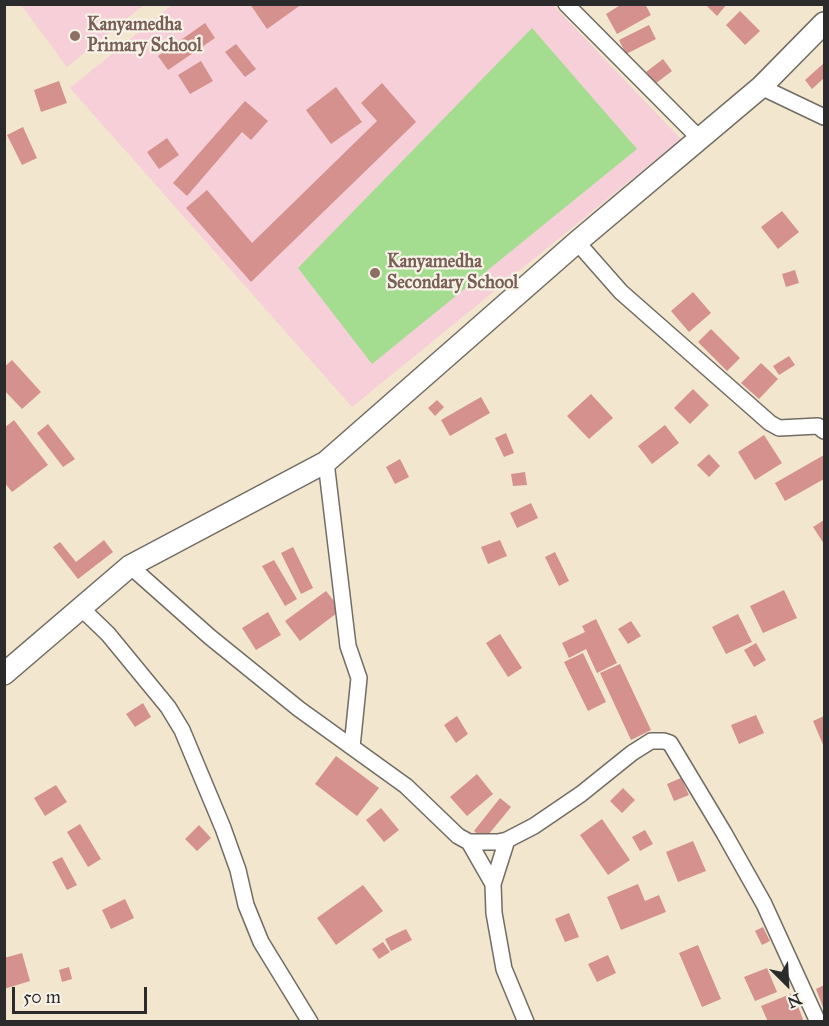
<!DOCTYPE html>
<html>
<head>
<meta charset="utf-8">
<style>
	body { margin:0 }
	#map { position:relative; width:829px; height:1026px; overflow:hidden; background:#f3e6ce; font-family:"IM FELL Great Primer",serif }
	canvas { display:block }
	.frame { position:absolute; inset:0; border:6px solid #2b2b2b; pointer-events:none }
	.north { position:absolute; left:757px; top:954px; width:60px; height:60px; -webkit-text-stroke:4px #f7f3e8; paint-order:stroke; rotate:156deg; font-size:16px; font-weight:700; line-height:24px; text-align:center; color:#2b2b2b }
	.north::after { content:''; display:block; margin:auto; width:21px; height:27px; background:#2b2b2b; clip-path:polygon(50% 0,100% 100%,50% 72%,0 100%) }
	.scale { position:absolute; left:12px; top:987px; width:135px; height:27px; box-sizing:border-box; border:3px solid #2b2b2b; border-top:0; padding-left:8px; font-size:18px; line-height:21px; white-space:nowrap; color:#2b2b2b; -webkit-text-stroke:4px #f7f3e8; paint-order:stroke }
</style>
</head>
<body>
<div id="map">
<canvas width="829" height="1026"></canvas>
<div class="frame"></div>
<div class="north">N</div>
<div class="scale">50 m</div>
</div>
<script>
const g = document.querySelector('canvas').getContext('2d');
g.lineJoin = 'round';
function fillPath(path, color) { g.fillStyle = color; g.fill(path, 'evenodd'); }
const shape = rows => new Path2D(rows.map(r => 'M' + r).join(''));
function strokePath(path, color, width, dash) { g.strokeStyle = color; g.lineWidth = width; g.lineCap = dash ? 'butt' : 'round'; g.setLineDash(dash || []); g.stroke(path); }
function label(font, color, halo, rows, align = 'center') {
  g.font = font + ' "IM FELL Great Primer",serif'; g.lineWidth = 4.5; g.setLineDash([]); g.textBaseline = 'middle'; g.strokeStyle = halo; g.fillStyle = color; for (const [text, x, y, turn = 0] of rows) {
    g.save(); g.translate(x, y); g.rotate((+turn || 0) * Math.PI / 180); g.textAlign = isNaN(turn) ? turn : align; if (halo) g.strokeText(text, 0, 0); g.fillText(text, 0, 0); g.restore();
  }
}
fillPath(shape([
	[21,5,144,5,67,67],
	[172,5,553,5,681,139,352,407,70,88]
]), '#f6cfd8');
fillPath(shape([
	[532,28,637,149,372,364,298,268]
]), '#a4dd8f');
fillPath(shape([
	[250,4,302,4,267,29],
	[622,4,645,4,651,15,617,34,606,14],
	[705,4,727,4,717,16],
	[740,11,760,31,745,45,726,25],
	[205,23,215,38,168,70,158,56],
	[649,25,656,39,626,54,619,40],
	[236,44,256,69,245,77,225,52],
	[663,59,672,71,655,84,646,72],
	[201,61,213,81,190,94,178,75],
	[824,63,824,78,812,89,805,80],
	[59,81,67,103,41,112,34,90],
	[382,83,416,122,251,282,186,208,207,190,252,243,377,121,361,103],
	[336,87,362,122,331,144,306,110],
	[245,101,268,121,251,140,242,132,187,196,173,183],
	[23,127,37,158,22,165,7,135],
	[167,138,179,155,159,169,147,152],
	[782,211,799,232,778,249,761,227],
	[795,270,799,283,786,287,782,274],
	[693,292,711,313,689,332,671,311],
	[711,329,740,358,727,371,698,342],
	[789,356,795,365,779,375,773,366],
	[12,360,41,392,22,409,4,390,4,367],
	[761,363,778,379,759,399,741,383],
	[693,389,709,405,690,424,674,408],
	[591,394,613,418,589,439,567,416],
	[481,397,490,413,450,436,441,420],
	[437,400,444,407,435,416,428,408],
	[14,420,48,465,12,492,4,482,4,428],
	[48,424,75,459,63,467,37,433],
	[665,425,679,443,652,464,638,446],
	[506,433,514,453,504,457,495,438],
	[764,435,782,463,755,480,738,452],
	[709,454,720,466,709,477,697,465],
	[824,455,824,479,785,501,775,483],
	[400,459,409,477,395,484,386,467],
	[525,472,527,485,513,486,511,474],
	[531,503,538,518,517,528,510,513],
	[824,520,824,544,813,527],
	[104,540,113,552,78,579,53,547,60,542,76,562],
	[500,540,507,556,488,564,481,547],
	[293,547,313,588,301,594,281,553],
	[555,552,569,581,559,586,545,557],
	[274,560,297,599,285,606,262,566],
	[784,590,797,618,763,633,750,606],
	[326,591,341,610,300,641,285,621],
	[268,612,281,635,256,650,242,628],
	[738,614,752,642,726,654,712,627],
	[596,619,617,663,597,673,586,649,569,658,562,643,585,632,582,626],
	[631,621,641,636,628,644,618,629],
	[500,634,522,668,508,677,486,643],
	[756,643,766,660,754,667,744,650],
	[583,653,606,702,588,711,564,662],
	[620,664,651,730,631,740,600,673],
	[143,703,151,717,135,727,126,714],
	[756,715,764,733,739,744,731,725],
	[457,716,468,734,456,743,444,725],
	[824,716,824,747,813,721],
	[336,756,379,788,357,816,315,784],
	[477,774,493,794,467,816,450,797],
	[681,778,689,795,674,801,667,784],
	[56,785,67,802,45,816,34,798],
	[623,788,635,800,622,813,610,801],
	[500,798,511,807,484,840,474,831],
	[381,808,399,830,384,842,366,820],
	[602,819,630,860,608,875,580,835],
	[80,824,101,859,88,867,67,832],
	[199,825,211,838,197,851,185,839],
	[645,830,653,844,640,851,632,837],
	[693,841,706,871,678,882,666,852],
	[62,857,77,885,67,890,52,862],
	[638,884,645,901,659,895,666,912,621,930,607,897],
	[363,885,383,911,336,945,317,918],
	[125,899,134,918,111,929,102,910],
	[569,913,579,937,565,942,555,919],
	[763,927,770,941,762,945,755,931],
	[406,929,412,940,391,951,385,939],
	[383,942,390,952,379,959,372,949],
	[698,945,721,999,702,1007,679,953],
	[22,953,30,981,4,989,4,958],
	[608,955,616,973,597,982,588,964],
	[69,967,72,979,62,982,59,970],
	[767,968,777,992,755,1001,744,977],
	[824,985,824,1010,816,989],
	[793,993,804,1022,768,1022,761,1006]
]), '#d4918d');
const street = shape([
	[566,4,699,138],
	[761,87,824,117],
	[577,242,621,292,770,423,779,428,818,426,824,431],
	[326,462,348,646,359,678,352,747],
	[130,566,210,637,299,709,406,786,458,836,469,842,498,842,507,840,534,826,581,794,632,753,651,741,664,741,670,743,724,833,764,904,818,1022],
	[81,608,108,634,168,707,182,730,223,828,238,870,246,905,261,942,310,1022],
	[507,840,493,884,494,913,504,969,526,1022],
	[469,842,493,884]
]);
const secondary = shape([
	[4,674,130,566,326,462,577,242,761,87,824,23]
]);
strokePath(street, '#716c64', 18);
strokePath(secondary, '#716c64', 24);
strokePath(street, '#fff', 15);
strokePath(secondary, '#fff', 21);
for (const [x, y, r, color] of [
	[75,36,6,"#8d6e63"],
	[375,273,6,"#8d6e63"]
]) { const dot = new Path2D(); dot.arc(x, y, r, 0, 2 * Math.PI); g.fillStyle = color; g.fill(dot); strokePath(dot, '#f7f3e8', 2); }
label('bold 18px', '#785e54', '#f7f3e8', [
	["Kanyamedha",87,26],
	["Primary School",87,47],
	["Kanyamedha",387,263],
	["Secondary School",387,284]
], 'left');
</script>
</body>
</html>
